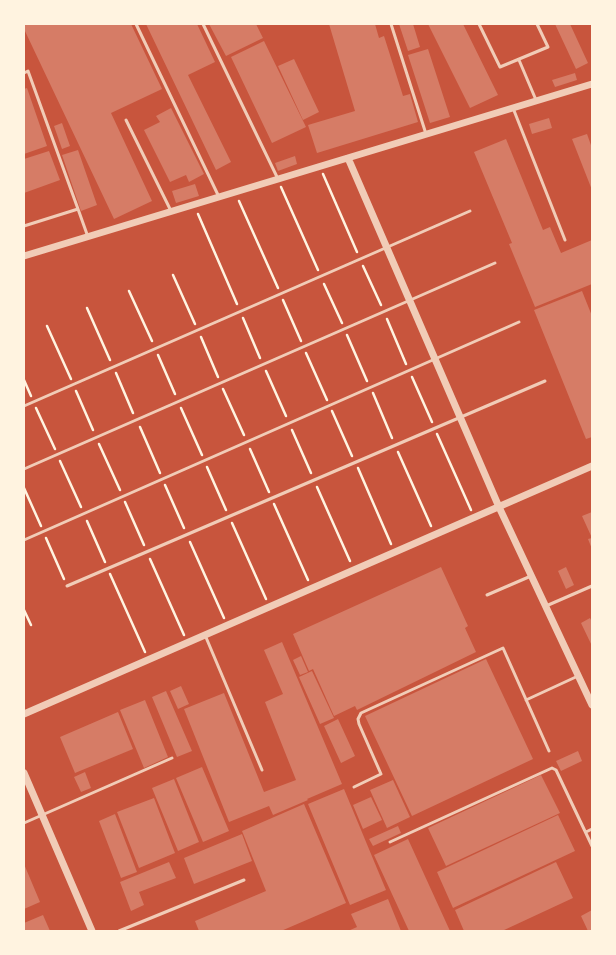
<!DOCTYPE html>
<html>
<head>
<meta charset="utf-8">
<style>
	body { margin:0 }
	#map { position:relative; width:616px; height:955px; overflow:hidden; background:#c8553d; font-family:Figtree,sans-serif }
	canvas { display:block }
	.frame { position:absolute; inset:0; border:25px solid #fff3e0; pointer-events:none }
</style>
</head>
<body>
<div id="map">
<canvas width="616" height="955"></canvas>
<div class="frame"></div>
</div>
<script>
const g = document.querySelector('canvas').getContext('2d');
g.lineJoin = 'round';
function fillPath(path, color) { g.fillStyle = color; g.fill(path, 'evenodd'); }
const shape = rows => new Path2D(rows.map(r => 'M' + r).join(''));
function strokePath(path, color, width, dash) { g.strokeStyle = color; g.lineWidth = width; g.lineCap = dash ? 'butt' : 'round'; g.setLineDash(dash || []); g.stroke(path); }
fillPath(shape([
	[24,24,131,24,162,89,111,113,152,201,114,219,24,29],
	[146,24,197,24,215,62,188,75,231,162,216,170],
	[209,24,256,24,263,38,226,56],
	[329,24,375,24,379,38,384,36,403,96,410,94,418,122,317,153,308,125,355,111],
	[399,24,413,24,420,47,408,51],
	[428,24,463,24,498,95,470,108],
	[555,24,570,24,588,63,576,69],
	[264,41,306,127,272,143,231,57],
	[428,49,450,117,430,123,408,55],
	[294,59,319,112,303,120,278,66],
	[575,73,577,80,555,87,552,80],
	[27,88,47,146,24,154,24,89],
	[171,108,204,174,189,182,186,175,170,182,144,130,160,122,156,116],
	[549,118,552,128,532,134,529,124],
	[62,123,70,146,62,149,54,126],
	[587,134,592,148,592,190,572,139],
	[506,139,543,230,550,227,561,253,592,240,592,284,535,307,509,244,512,243,474,152],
	[78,150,97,205,81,211,62,155],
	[49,151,60,180,24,193,24,159],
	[295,156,297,164,278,171,275,163],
	[195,184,199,196,176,203,172,191],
	[582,291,592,316,592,437,586,439,534,310],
	[592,512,592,549,588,539,592,538,582,516],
	[441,567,468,626,465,628,476,652,357,710,355,706,334,716,313,669,309,671,293,634],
	[566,567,574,585,566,589,558,571],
	[590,618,592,622,592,646,581,623],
	[282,642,342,784,307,799,308,800,273,815,269,806,229,822,184,709,224,693,264,792,296,780,265,702,283,694,264,650],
	[301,656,308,672,300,675,293,660],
	[486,659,533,759,412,816,365,716],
	[312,671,334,718,320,724,299,677],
	[181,686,189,704,178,709,170,691],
	[166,691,192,751,177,757,152,697],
	[145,700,168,757,144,768,120,710],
	[118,712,133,749,75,773,60,737],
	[338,719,355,756,341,763,324,726],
	[578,751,582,761,561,771,556,761],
	[202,767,229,831,203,842,176,778],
	[85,772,91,788,81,792,74,777],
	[541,775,560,813,446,866,428,828],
	[174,779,199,842,178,851,152,788],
	[393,780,410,817,387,828,370,790],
	[344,789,386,890,350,905,308,804],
	[371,797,382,820,363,829,353,805],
	[154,798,175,853,139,868,117,812],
	[304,804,346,903,281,931,199,931,195,921,266,891,242,831],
	[115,814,137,872,121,878,99,821],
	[558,815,575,851,453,908,437,872],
	[398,826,401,833,373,846,369,839],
	[242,834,252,861,194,884,184,858],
	[408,839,450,931,409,931,374,855],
	[169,862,176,878,139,892,144,905,131,911,120,882],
	[556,862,573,898,502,931,464,931,455,910],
	[24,864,40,902,24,909],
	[388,899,401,931,348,931,357,927,351,914],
	[592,910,592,931,588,931,581,916],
	[43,915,50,931,24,931,24,923]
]), '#d67c66');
strokePath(shape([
	[323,174,357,252],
	[281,187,318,270],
	[239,201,278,288],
	[198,214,237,304],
	[363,266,381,305],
	[173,275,195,324],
	[324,284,342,323],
	[129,291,152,341],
	[283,300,301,341],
	[87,308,110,360],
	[243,318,260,358],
	[387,319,406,364],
	[47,326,71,379],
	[347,335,367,381],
	[201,337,218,377],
	[306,353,327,400],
	[158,355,175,394],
	[266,371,286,416],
	[116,373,133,413],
	[412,377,432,422],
	[24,380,31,396],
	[223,389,244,435],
	[76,391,93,430],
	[373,393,392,438],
	[36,408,55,449],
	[181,408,202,455],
	[332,411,352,456],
	[140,427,160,473],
	[292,430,311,473],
	[437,434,471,510],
	[99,444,120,490],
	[250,449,269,492],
	[398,452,431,526],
	[60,461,81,507],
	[207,467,226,510],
	[358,468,391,544],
	[165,485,184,528],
	[317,487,350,561],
	[24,488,41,526],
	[125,502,144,545],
	[274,504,308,580],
	[87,521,105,562],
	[232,523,266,599],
	[46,538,64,579],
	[190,542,224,618],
	[150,559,184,635],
	[110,574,145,652],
	[24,610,31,625]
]), '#fff3e0', 2.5);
strokePath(shape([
	[136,24,219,197],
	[203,24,278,179],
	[391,24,426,134],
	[479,24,500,67,548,47,537,24],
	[519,60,536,100],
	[24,73,28,71,78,209,24,226],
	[513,108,565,240],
	[126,120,171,211],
	[78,209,88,237],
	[24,406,470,211],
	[24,469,495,263],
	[24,540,519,322],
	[67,586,545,381],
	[487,595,531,576],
	[546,606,592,586],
	[205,635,262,770],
	[526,700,578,676],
	[354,787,381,774,359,724,358,719,361,713,503,648,549,751],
	[24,823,172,758],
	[586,832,592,829],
	[390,842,552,768,556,770,592,846],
	[119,931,244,880]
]), '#f1ccb7', 3);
strokePath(shape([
	[348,158,499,507,592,705],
	[24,256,592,84],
	[24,714,592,466],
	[24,773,92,931]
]), '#f1ccb7', 7);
</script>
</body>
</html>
